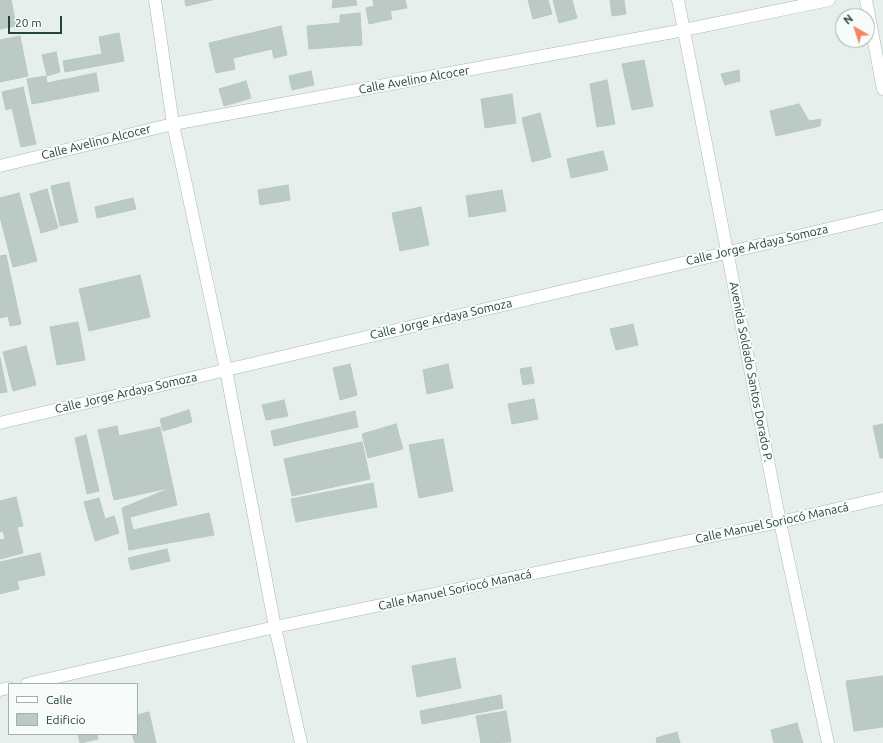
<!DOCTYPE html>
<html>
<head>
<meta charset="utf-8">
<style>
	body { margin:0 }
	#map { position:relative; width:883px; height:743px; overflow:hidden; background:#e6efeb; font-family:Ubuntu,sans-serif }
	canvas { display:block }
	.legend { position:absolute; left:8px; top:683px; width:130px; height:52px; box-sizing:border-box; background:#f7fbf9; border:1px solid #a3b1ad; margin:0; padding:5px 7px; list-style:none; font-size:12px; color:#24423a }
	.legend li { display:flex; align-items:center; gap:8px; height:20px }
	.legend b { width:20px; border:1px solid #a3b1ad }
	.north { position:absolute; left:835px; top:8px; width:40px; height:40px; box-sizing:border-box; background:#f7fbf9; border:1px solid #a3b1ad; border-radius:50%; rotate:321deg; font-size:11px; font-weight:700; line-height:16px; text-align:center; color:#24423a }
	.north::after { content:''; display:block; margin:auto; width:14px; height:18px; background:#f4845f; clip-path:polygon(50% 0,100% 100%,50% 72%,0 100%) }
	.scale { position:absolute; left:8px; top:16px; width:54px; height:18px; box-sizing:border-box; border:2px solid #24423a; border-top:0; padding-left:5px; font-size:12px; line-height:14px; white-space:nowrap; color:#24423a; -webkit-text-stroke:3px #f7fbf9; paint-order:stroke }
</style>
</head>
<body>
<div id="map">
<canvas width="883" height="743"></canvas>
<ul class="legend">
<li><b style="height:5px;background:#fff"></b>Calle</li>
<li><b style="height:11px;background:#bbcac4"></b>Edificio</li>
</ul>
<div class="north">N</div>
<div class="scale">20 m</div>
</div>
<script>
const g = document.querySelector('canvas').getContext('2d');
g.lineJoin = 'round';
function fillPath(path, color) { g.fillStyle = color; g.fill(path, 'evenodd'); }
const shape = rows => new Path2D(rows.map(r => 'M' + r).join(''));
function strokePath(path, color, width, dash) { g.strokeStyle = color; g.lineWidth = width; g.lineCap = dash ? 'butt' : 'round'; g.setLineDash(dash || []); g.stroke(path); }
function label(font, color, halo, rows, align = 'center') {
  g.font = font + ' Ubuntu,sans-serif'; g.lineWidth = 4; g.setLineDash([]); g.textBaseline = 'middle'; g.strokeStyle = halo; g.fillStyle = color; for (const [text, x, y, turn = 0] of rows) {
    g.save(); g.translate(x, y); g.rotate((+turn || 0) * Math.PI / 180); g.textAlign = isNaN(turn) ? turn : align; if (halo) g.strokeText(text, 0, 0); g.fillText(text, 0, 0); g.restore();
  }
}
const building = shape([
	[0,0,11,0,16,26,0,29,0,0],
	[185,0,212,0,186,6,185,0],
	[333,0,356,0,357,5,332,8,333,0],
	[373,0,388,0,392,19,369,24,366,8,374,6,373,0],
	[388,0,405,0,407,8,390,11,388,0],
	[528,0,548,0,552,14,533,19,528,0],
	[553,0,572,0,577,18,559,23,553,0],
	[610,0,624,0,626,14,612,16,610,0],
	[360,13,362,45,309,49,307,26,340,23,340,15,360,13],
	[281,26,287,55,274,58,272,49,233,58,235,69,216,73,209,43,281,26],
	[119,33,124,61,65,72,63,61,102,54,99,37,119,33],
	[20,36,28,76,0,82,0,40,20,36],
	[56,52,60,72,47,76,42,55,56,52],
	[644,60,653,106,632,110,622,64,644,60],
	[739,70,740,81,725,85,721,74,739,70],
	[311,71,314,85,292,90,289,76,311,71],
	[96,73,99,91,32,104,27,79,46,76,47,83,96,73],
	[607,80,615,124,597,127,590,84,607,80],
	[246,81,251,98,224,106,219,89,246,81],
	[23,87,36,144,21,147,12,108,6,110,2,92,23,87],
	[512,94,516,123,485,128,481,99,512,94],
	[799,104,809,121,821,119,820,126,776,136,770,111,799,104],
	[540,113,551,157,532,162,522,118,540,113],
	[603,151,608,170,571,178,567,159,603,151],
	[69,182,78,222,60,226,51,186,69,182],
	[288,185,290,200,260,205,258,190,288,185],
	[47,189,58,228,41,233,30,194,47,189],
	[502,190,506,211,469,217,466,196,502,190],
	[19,193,37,261,13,267,0,217,0,198,19,193],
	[133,198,136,209,97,218,95,207,133,198],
	[421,207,429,245,400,251,392,213,421,207],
	[6,255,21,324,10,326,8,316,0,318,0,256,6,255],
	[140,275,150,317,89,331,79,289,140,275],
	[78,322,85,360,57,365,50,327,78,322],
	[633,324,638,345,616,350,610,329,633,324],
	[26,346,36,385,13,391,3,352,26,346],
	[0,358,7,392,0,393,0,358],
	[350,364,357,395,340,400,333,368,350,364],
	[448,364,453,388,427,394,423,370,448,364],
	[531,367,534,383,523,385,520,369,531,367],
	[534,399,538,419,512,424,508,404,534,399],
	[284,400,288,416,266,420,262,405,284,400],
	[189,410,192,422,163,431,160,419,189,410],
	[355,411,358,427,274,446,271,431,355,411],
	[396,424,403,449,368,458,362,434,396,424],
	[883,424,883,458,880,458,873,426,883,424],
	[117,426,119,436,160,427,173,487,114,500,98,430,117,426],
	[86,435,99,491,87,494,75,438,86,435],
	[443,439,453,491,419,498,409,445,443,439],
	[362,442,370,479,292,496,284,459,362,442],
	[373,483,377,507,296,522,291,499,373,483],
	[173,487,177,505,130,517,133,530,209,513,214,535,129,550,122,508,173,487],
	[16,497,23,526,17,527,23,553,0,559,0,540,5,539,3,531,0,532,0,501,16,497],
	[99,498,105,519,114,516,119,533,95,541,84,502,99,498],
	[167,549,170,561,131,570,128,558,167,549],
	[40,553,45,575,17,581,19,589,0,594,0,562,40,553],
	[455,658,461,688,417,697,412,666,455,658],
	[883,676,883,727,854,731,846,681,883,676],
	[501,695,503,708,422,724,420,711,501,695],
	[506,711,511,742,481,743,476,716,506,711],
	[149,712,156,743,135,743,132,734,137,734,137,715,149,712],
	[797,723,803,743,774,743,771,730,797,723],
	[677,732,680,743,657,743,656,738,677,732],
	[78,734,97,734,98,739,80,743,78,734]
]);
fillPath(building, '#bbcac4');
strokePath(building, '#b8c9c2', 1);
const minor = shape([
	[155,0,173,124,226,370,275,627,301,743],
	[678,0,780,522,828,743],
	[866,0,883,89],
	[0,166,173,124,684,30,829,0],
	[0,423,883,216],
	[27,684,275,627,780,522,883,498],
	[0,690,9,688]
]);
strokePath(minor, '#a8b8b2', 13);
strokePath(minor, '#fff', 12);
label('12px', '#24423a', '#f7fbf9', [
	["Calle Avelino Alcocer",414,80,-10],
	["Calle Avelino Alcocer",96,142,-14],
	["Calle Jorge Ardaya Somoza",757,245,-13],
	["Calle Jorge Ardaya Somoza",441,319,-13],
	["Avenida Soldado Santos Dorado P.",751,372,79],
	["Calle Jorge Ardaya Somoza",126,393,-13],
	["Calle Manuel Soriocó Manacá",772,523,-12],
	["Calle Manuel Soriocó Manacá",455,590,-12]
]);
</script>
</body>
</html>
